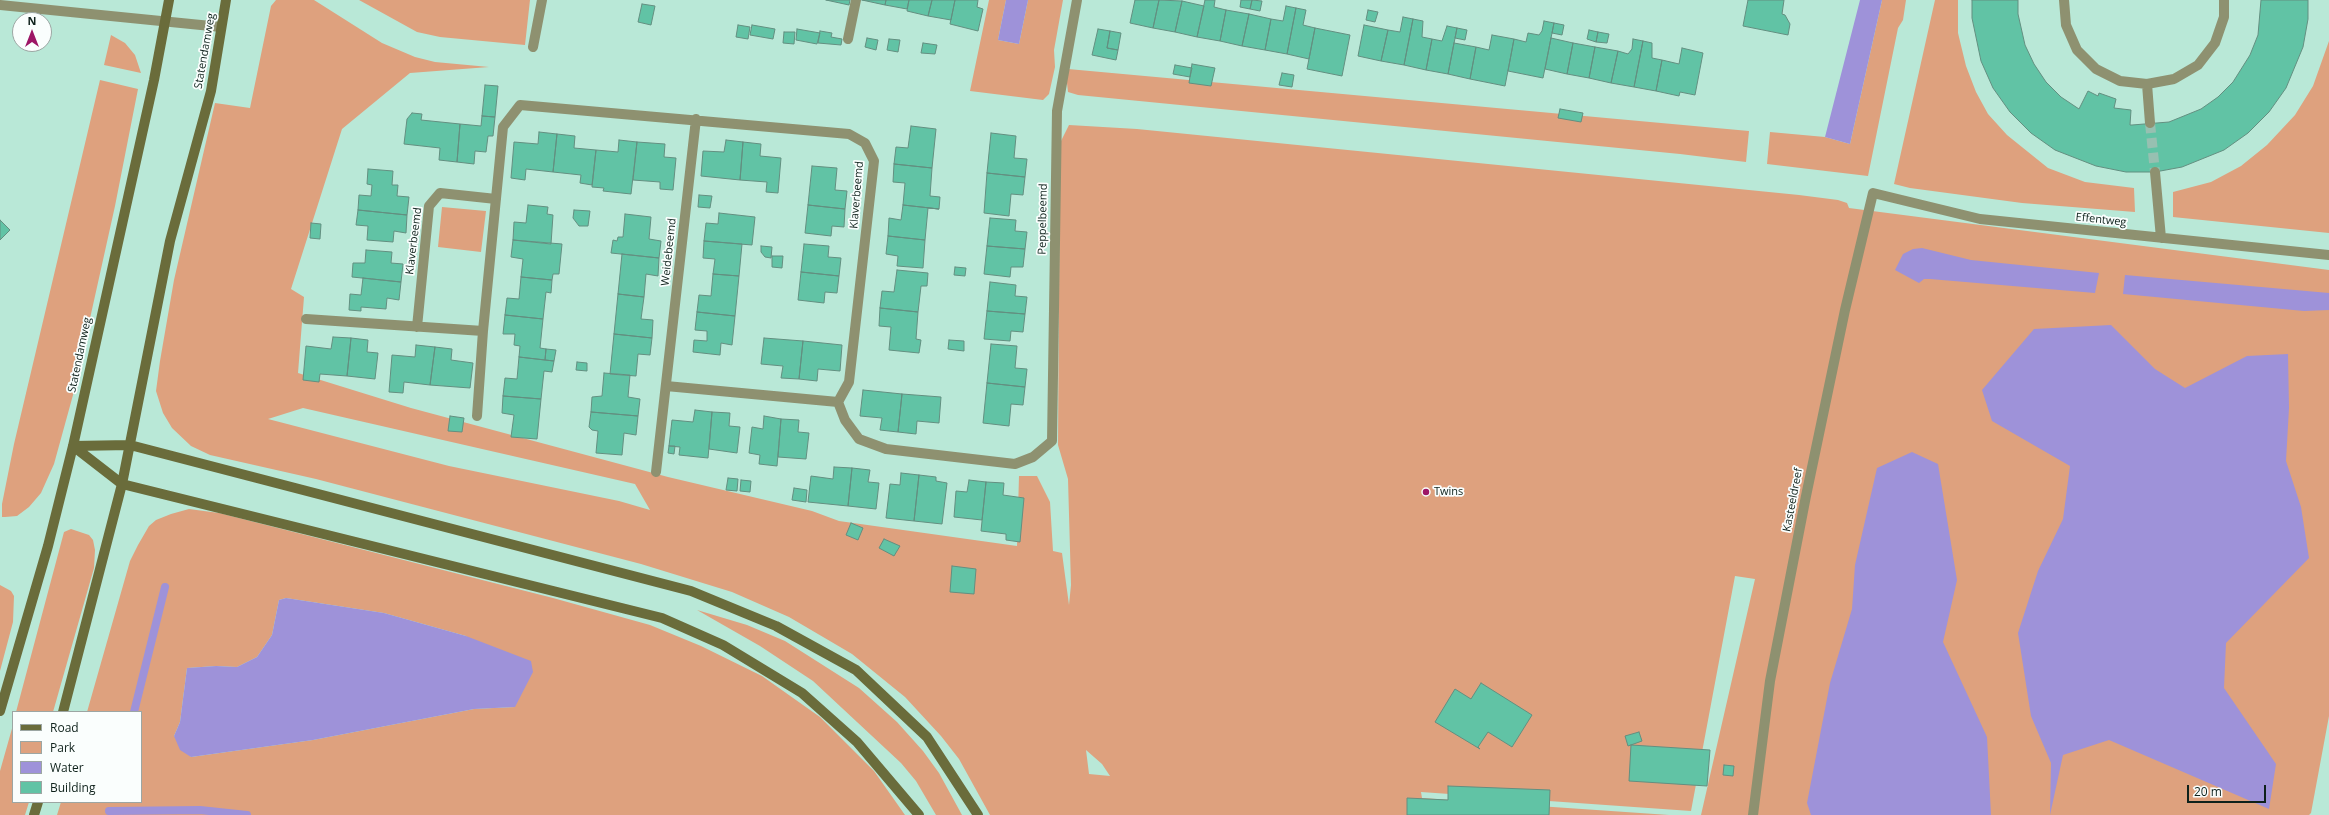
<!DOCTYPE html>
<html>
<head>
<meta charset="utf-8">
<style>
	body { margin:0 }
	#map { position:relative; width:2329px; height:815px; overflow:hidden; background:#b9e8d7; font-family:"Open Sans",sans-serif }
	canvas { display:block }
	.legend { position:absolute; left:12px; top:711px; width:130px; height:92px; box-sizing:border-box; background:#fafefd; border:1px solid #9ca6a3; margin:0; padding:5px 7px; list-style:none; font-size:12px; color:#0e211b }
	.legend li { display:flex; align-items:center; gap:8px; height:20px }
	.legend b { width:20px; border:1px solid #9ca6a3 }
	.north { position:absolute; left:12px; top:12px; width:40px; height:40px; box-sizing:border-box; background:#fafefd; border:1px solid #9ca6a3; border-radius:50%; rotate:0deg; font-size:11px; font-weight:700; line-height:16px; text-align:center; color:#0e211b }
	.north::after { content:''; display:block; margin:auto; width:14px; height:18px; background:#9d1666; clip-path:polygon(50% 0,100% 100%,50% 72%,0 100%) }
	.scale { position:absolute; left:2187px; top:785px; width:79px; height:18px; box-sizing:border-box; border:2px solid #0e211b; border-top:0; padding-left:5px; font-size:12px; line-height:14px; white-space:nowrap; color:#0e211b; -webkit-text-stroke:3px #fafefd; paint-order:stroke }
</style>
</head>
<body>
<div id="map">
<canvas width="2329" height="815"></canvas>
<ul class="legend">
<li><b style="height:5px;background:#6a6c3b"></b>Road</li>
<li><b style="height:11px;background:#dea17e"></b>Park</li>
<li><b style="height:11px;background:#9e92d9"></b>Water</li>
<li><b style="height:11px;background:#61c3a5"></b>Building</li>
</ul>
<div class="north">N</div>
<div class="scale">20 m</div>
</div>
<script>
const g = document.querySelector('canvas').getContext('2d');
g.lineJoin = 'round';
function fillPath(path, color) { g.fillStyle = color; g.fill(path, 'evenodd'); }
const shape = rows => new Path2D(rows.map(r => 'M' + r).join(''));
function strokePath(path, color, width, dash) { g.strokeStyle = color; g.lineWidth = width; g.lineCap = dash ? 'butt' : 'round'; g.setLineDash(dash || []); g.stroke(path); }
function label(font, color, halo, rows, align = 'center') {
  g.font = font + ' "Open Sans",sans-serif'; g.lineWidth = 3.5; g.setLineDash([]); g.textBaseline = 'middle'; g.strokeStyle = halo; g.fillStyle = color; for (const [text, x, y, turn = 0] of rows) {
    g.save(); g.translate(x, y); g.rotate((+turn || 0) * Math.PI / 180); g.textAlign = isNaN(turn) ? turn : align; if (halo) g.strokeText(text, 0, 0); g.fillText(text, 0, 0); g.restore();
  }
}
fillPath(shape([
	[276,0,314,0,382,43,415,57,435,62,489,67,410,73,342,129,291,289,304,297,298,373,411,408,668,477,812,511,839,521,1017,546,1019,476,1037,476,1050,502,1053,551,1062,553,1069,605,1071,585,1068,479,1058,445,1060,143,1069,125,1137,129,1799,195,1838,200,1847,203,1849,208,2329,270,2329,716,2311,813,2309,815,1701,815,1755,579,1735,576,1691,811,1421,792,1422,798,1669,815,990,815,959,759,941,736,905,697,852,654,789,617,732,592,641,564,316,479,210,455,191,446,172,428,163,413,156,391,160,361,174,280,215,103,250,108,271,6],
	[303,408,635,484,650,510,619,501,449,466,268,419],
	[1086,750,1102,764,1110,776,1089,774],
	[359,0,530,0,525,45,440,37,417,32],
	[989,0,1006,0,998,40,1019,44,1028,0,1063,0,1054,50,1055,67,1049,94,1043,100,970,91],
	[1882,0,1906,0,1903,20,1898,28,1868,176,1767,164,1770,132,1825,137,1850,144],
	[1935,0,1958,0,1958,33,1966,66,1976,92,1988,114,2007,135,2048,168,2085,182,2134,188,2135,212,2022,203,1910,188,1894,184],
	[111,35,125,43,135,55,141,73,104,65],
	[2329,41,2329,233,2173,217,2173,192,2211,182,2241,166,2267,145,2295,115,2313,86],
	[1068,69,1749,131,1746,162,1680,154,1078,95,1068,92,1066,74],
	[100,80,138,89,115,206,73,395,54,464,41,493,29,507,17,516,5,517,2,517,2,504,14,444],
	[442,207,486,211,481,252,438,247],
	[189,509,219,513,553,598,650,625,701,646,762,676,820,717,874,771,905,815,57,815,61,802,141,802,141,712,87,712,130,561,138,545,149,526,156,520,171,514],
	[286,598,384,613,466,636,515,707,474,709,313,740,191,757,174,736,180,722,187,668,216,666,237,667,257,657,272,635,279,600],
	[71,529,89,535,93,540,95,550,94,568,53,712,16,712,64,532],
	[0,585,11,591,14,596,13,622,0,671],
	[697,610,747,625,785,641,859,688,897,722,923,751,939,773,962,815,936,815,916,781,901,763,813,681,760,646],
	[13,725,13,802,29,802,25,815,0,815,0,771]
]), '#dea17e');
fillPath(shape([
	[1006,0,1028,0,1019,44,998,40],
	[1860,0,1882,0,1850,144,1825,137],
	[1922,248,1971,260,2099,273,2095,293,1930,279,1924,279,1919,283,1895,270,1903,254,1913,249],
	[2125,275,2329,293,2329,310,2304,311,2123,294],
	[2111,325,2155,369,2185,388,2247,356,2288,354,2289,408,2286,461,2301,507,2309,558,2226,643,2224,688,2276,764,2269,809,2109,740,2063,755,2050,815,2051,763,2031,716,2018,633,2038,571,2063,519,2070,466,1992,421,1982,390,2034,329],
	[1912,452,1938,464,1957,580,1943,642,1987,737,1991,815,1811,815,1807,803,1830,683,1852,609,1855,565,1877,468],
	[286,598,384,613,466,636,531,661,533,672,515,707,474,709,313,740,191,757,180,750,174,736,180,722,187,668,216,666,237,667,257,657,272,635,279,600]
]), '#9e92d9');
strokePath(shape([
	[134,712,165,587],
	[109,811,200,810,247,815]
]), '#9e92d9', 8);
const building = shape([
	[826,0,850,0,849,5,826,0],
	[862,0,886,0,885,5,862,0],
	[886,0,909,0,907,9,885,5,886,0],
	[909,0,932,0,928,16,907,11,909,0],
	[932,0,955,0,951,20,928,16,932,0],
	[955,0,978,0,977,7,983,9,978,31,950,24,955,0],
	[1135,0,1159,0,1153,28,1130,23,1135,0],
	[1159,0,1182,1,1175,32,1153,28,1159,0],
	[1205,0,1215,0,1214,7,1226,10,1220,41,1197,37,1205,0],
	[1241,0,1252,0,1250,9,1240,7,1241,0],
	[1252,0,1262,1,1260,11,1250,9,1252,0],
	[1748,0,1784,0,1782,14,1785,15,1790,24,1788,35,1743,26,1748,0],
	[1972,0,2018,0,2018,14,2025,45,2034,64,2046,82,2061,97,2079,109,2088,91,2098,96,2099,93,2116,99,2114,108,2131,110,2130,125,2132,125,2169,122,2201,109,2218,97,2233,82,2250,55,2258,35,2261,0,2308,0,2308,19,2303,47,2286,88,2269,112,2248,133,2224,150,2182,167,2155,172,2126,172,2096,166,2055,150,2031,133,2010,112,1993,88,1981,61,1972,18,1972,0],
	[1182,1,1204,6,1197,37,1175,32,1182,1],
	[642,4,655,6,651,25,638,22,642,4],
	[1286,6,1296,8,1287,54,1265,50,1271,19,1283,21,1286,6],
	[1296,8,1306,10,1303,25,1315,28,1309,59,1287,54,1296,8],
	[1226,10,1249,14,1242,46,1220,41,1226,10],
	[1368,10,1378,12,1375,22,1366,20,1368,10],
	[1249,14,1271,19,1265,50,1242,46,1249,14],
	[1403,17,1413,19,1404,65,1381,61,1388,30,1400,32,1403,17],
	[1413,19,1423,21,1422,37,1432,39,1426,70,1404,65,1413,19],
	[1544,21,1554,23,1543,78,1508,71,1514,39,1526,42,1528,33,1539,35,1542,31,1544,21],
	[1554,23,1564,25,1562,35,1552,33,1554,23],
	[738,25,750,27,748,39,736,37,738,25],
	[752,25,775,29,773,39,750,35,752,25],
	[1364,25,1388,30,1381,61,1358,56,1364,25],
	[1447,26,1457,28,1448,74,1426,70,1432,39,1442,41,1447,26],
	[1315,28,1350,35,1342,76,1307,69,1315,28],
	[1457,28,1467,30,1465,40,1455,38,1457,28],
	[797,29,820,33,817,44,796,40,797,29],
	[1098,29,1110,31,1107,48,1118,50,1116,60,1092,55,1098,29],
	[1589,30,1598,32,1596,42,1587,39,1589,30],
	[820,31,832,33,831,37,842,39,841,45,818,43,820,31],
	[1110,31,1121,33,1118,50,1107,48,1110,31],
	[784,32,795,32,794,44,783,43,784,32],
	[1598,32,1609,34,1607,43,1596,42,1598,32],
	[1492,35,1514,39,1505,86,1470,79,1476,47,1489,50,1492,35],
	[867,38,878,40,876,50,865,47,867,38],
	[1551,38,1573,43,1567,74,1545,69,1551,38],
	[889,39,900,40,898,52,887,50,889,39],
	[1633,39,1643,41,1634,87,1611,83,1618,51,1628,54,1632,49,1633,39],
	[1643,41,1652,43,1652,58,1662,60,1656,91,1634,87,1643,41],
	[923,43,937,45,935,54,921,53,923,43],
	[1454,43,1476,47,1470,79,1448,74,1454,43],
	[1573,43,1595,47,1589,78,1567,74,1573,43],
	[1595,47,1618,51,1611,83,1589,78,1595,47],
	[1682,48,1703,53,1695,95,1680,92,1679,96,1656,91,1662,60,1679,64,1682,48],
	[1192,64,1215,68,1211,86,1189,83,1192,64],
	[1175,65,1192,68,1190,77,1173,74,1175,65],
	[1282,73,1294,75,1292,87,1279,85,1282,73],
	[485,85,498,86,495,117,482,116,485,85],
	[1560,109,1583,113,1581,122,1558,118,1560,109],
	[412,113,422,114,421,120,460,124,457,162,439,160,440,148,404,144,407,119,412,113],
	[482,116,495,117,493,136,488,136,486,152,475,151,474,164,457,162,460,124,481,126,482,116],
	[911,126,936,129,932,168,894,164,896,147,908,148,911,126],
	[539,132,557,134,553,172,526,169,525,180,511,178,514,142,538,144,539,132],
	[991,133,1016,136,1014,158,1027,159,1025,177,987,173,991,133],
	[557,134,575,136,574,148,596,150,592,185,580,183,581,175,553,172,557,134],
	[619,140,637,142,631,194,603,191,604,188,592,187,596,150,618,152,619,140],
	[726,140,743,142,740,180,701,176,703,151,724,152,726,140],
	[637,142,665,144,664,157,676,158,673,190,660,189,660,182,633,180,637,142],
	[743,142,761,144,760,156,781,158,778,193,766,192,767,182,740,180,743,142],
	[894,164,932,168,930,196,940,197,939,209,903,205,905,183,893,182,894,164],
	[812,166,837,168,835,190,847,191,845,209,808,205,812,166],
	[368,169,393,171,392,185,398,185,397,196,409,197,407,215,358,210,359,195,371,196,372,185,367,184,368,169],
	[987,173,1025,177,1023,195,1011,194,1009,216,984,213,987,173],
	[699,195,712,196,710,208,698,207,699,195],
	[528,205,548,207,547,214,553,215,551,244,513,240,514,222,526,223,528,205],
	[808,205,845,209,844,227,832,226,831,236,805,233,808,205],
	[903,205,939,209,928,208,925,240,888,236,889,218,901,220,903,205],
	[358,210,407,215,406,233,394,231,393,242,367,240,368,226,356,225,358,210],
	[574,210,590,211,588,226,579,226,573,218,574,210],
	[719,213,755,217,752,245,704,241,706,223,718,224,719,213],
	[625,214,651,217,649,239,661,241,659,258,611,253,613,240,617,241,618,237,623,237,625,214],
	[990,218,1016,220,1015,231,1027,232,1025,249,987,246,990,218],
	[0,220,10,230,0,240,0,220],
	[311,223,321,224,320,239,310,238,311,223],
	[888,236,925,240,923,268,897,266,898,256,886,254,888,236],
	[513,240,562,244,559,274,553,274,552,280,521,277,523,259,511,257,513,240],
	[704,241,742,244,739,276,713,274,715,259,703,258,704,241],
	[804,244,829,246,828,257,841,258,839,276,801,272,804,244],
	[761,246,772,247,771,258,765,257,761,252,761,246],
	[987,246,1025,249,1023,267,1011,267,1010,277,984,274,987,246],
	[366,250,392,252,391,263,403,264,401,282,352,277,353,263,365,263,366,250],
	[622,254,659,258,658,276,646,274,644,297,618,294,622,254],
	[772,256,783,256,782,268,772,267,772,256],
	[955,267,966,268,965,276,954,275,955,267],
	[897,270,928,273,927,286,921,286,918,312,880,308,882,291,894,292,897,270],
	[801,272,839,276,837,293,825,292,824,303,798,300,801,272],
	[713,274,739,276,735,316,697,312,699,295,711,296,713,274],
	[521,277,552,280,551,293,546,292,543,319,505,315,507,298,519,299,521,277],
	[363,278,401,282,399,300,387,298,386,309,361,307,361,311,349,310,350,294,361,295,363,278],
	[990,282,1016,285,1015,296,1027,297,1025,314,987,311,990,282],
	[618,294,644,297,641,319,653,320,652,338,614,334,618,294],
	[880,308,918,312,916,339,921,340,919,353,889,350,891,327,879,326,880,308],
	[987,311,1025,314,1023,332,1011,331,1010,341,984,339,987,311],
	[697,312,735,316,732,345,721,343,720,355,693,352,694,340,707,341,707,331,695,330,697,312],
	[505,315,543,319,540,348,546,349,545,360,519,357,520,346,514,345,515,334,503,334,505,315],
	[614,334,652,338,650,355,638,354,636,376,610,374,614,334],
	[333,337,351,338,347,376,320,374,319,382,303,380,306,346,331,349,333,337],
	[351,338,368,340,367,352,378,353,375,379,347,376,351,338],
	[764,338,803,341,799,379,781,378,783,366,761,364,764,338],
	[949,340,964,341,964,351,948,349,949,340],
	[803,341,842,345,840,371,818,369,817,381,799,379,803,341],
	[991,344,1017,346,1015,368,1027,369,1025,387,987,383,991,344],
	[416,345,435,347,430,385,404,382,403,393,389,392,392,355,415,357,416,345],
	[435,347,452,349,451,360,473,363,470,388,430,385,435,347],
	[546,349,556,350,554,361,545,360,546,349],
	[519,357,554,361,552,372,544,371,541,399,503,396,505,378,517,379,519,357],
	[577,362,587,363,587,371,576,370,577,362],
	[604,373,630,375,628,397,640,399,638,416,591,412,592,397,602,396,604,373],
	[987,383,1025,387,1023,405,1011,404,1009,426,983,423,987,383],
	[863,390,902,394,898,432,880,430,882,418,860,416,863,390],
	[902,394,941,397,939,423,917,421,916,434,898,432,902,394],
	[503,396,541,399,537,439,511,437,514,415,502,413,503,396],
	[695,410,712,412,708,458,679,455,680,447,669,446,672,420,693,422,695,410],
	[591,412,638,416,636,435,624,433,622,455,596,453,598,431,592,430,589,427,591,412],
	[712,412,730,413,729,426,740,427,737,453,709,449,712,412],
	[450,416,464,418,462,432,448,431,450,416],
	[764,416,781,419,777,466,759,464,760,455,749,453,752,427,763,429,764,416],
	[781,419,799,420,798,432,809,433,806,459,778,457,781,419],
	[669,446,675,446,674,454,668,453,669,446],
	[834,467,852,468,848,506,808,502,811,476,833,479,834,467],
	[852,468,870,470,868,482,879,483,876,509,848,506,852,468],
	[901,473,919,475,914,521,886,518,890,484,900,485,901,473],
	[919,475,936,477,936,481,947,483,942,524,914,521,919,475],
	[728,478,738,479,737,491,726,490,728,478],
	[741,480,751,481,750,492,740,491,741,480],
	[969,480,986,482,982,520,954,517,956,491,967,492,969,480],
	[986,482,1004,483,1003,495,1024,498,1020,542,1006,540,1006,534,981,531,986,482],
	[794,488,807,490,806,502,792,500,794,488],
	[851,523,863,528,858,540,846,535,851,523],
	[884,539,900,546,894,556,879,548,884,539],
	[952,566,976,569,974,594,950,592,952,566],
	[1481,683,1532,715,1512,747,1488,732,1478,747,1480,749,1435,722,1455,689,1471,699,1481,683],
	[1639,732,1642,741,1628,746,1625,736,1639,732],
	[1631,745,1710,750,1707,786,1629,781,1631,745],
	[1724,765,1734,766,1733,776,1723,775,1724,765],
	[1448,786,1550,790,1549,815,1407,815,1407,798,1448,800,1448,786]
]);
fillPath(building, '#61c3a5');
strokePath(building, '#638f80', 1);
strokePath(shape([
	[2150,123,2155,172]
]), '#97c0b1', 10, [10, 5]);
strokePath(shape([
	[2064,0,2066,25,2077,50,2096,69,2120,81,2147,84,2174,79,2198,65,2215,43,2224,17,2224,0],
	[0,5,221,27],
	[848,39,856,0],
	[533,47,542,0],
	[2147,84,2150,123],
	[2155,172,2161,238],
	[306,319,483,331,503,127,520,105,849,134,865,143,874,161,849,382,838,402,845,420,859,439,886,449,1015,464,1033,457,1052,441,1057,111,1077,0],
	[417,327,429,206,440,193,496,199],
	[666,386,838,402],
	[477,416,483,331],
	[656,472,696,119],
	[1753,815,1770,681,1806,496,1845,310,1873,193,1980,219,2329,255]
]), '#8e9170', 10);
strokePath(shape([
	[73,446,130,445,691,591,776,626,856,670,927,737,978,815],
	[73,446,122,484,662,618,723,645,802,693,857,742,919,815],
	[0,711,48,546,73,446,154,80,169,0],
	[63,712,122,484,170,241,211,91,226,0],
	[34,815,38,802]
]), '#6a6c3b', 10);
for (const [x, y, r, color] of [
	[1426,492,4,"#9d1666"]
]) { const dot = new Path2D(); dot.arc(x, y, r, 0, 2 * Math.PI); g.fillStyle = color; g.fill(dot); strokePath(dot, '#fafefd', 1.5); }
label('11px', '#0e211b', '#fafefd', [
	["Statendamweg",205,51,-80],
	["Klaverbeemd",857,195,-85],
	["Peppelbeemd",1043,219,-89],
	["Effentweg",2101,220,6],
	["Klaverbeemd",414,241,-83],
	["Weidebeemd",669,252,-84],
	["Statendamweg",80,355,-78],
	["Kasteeldreef",1793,500,-79]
]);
label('11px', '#0e211b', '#fafefd', [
	["Twins",1434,492]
], 'left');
</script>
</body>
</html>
